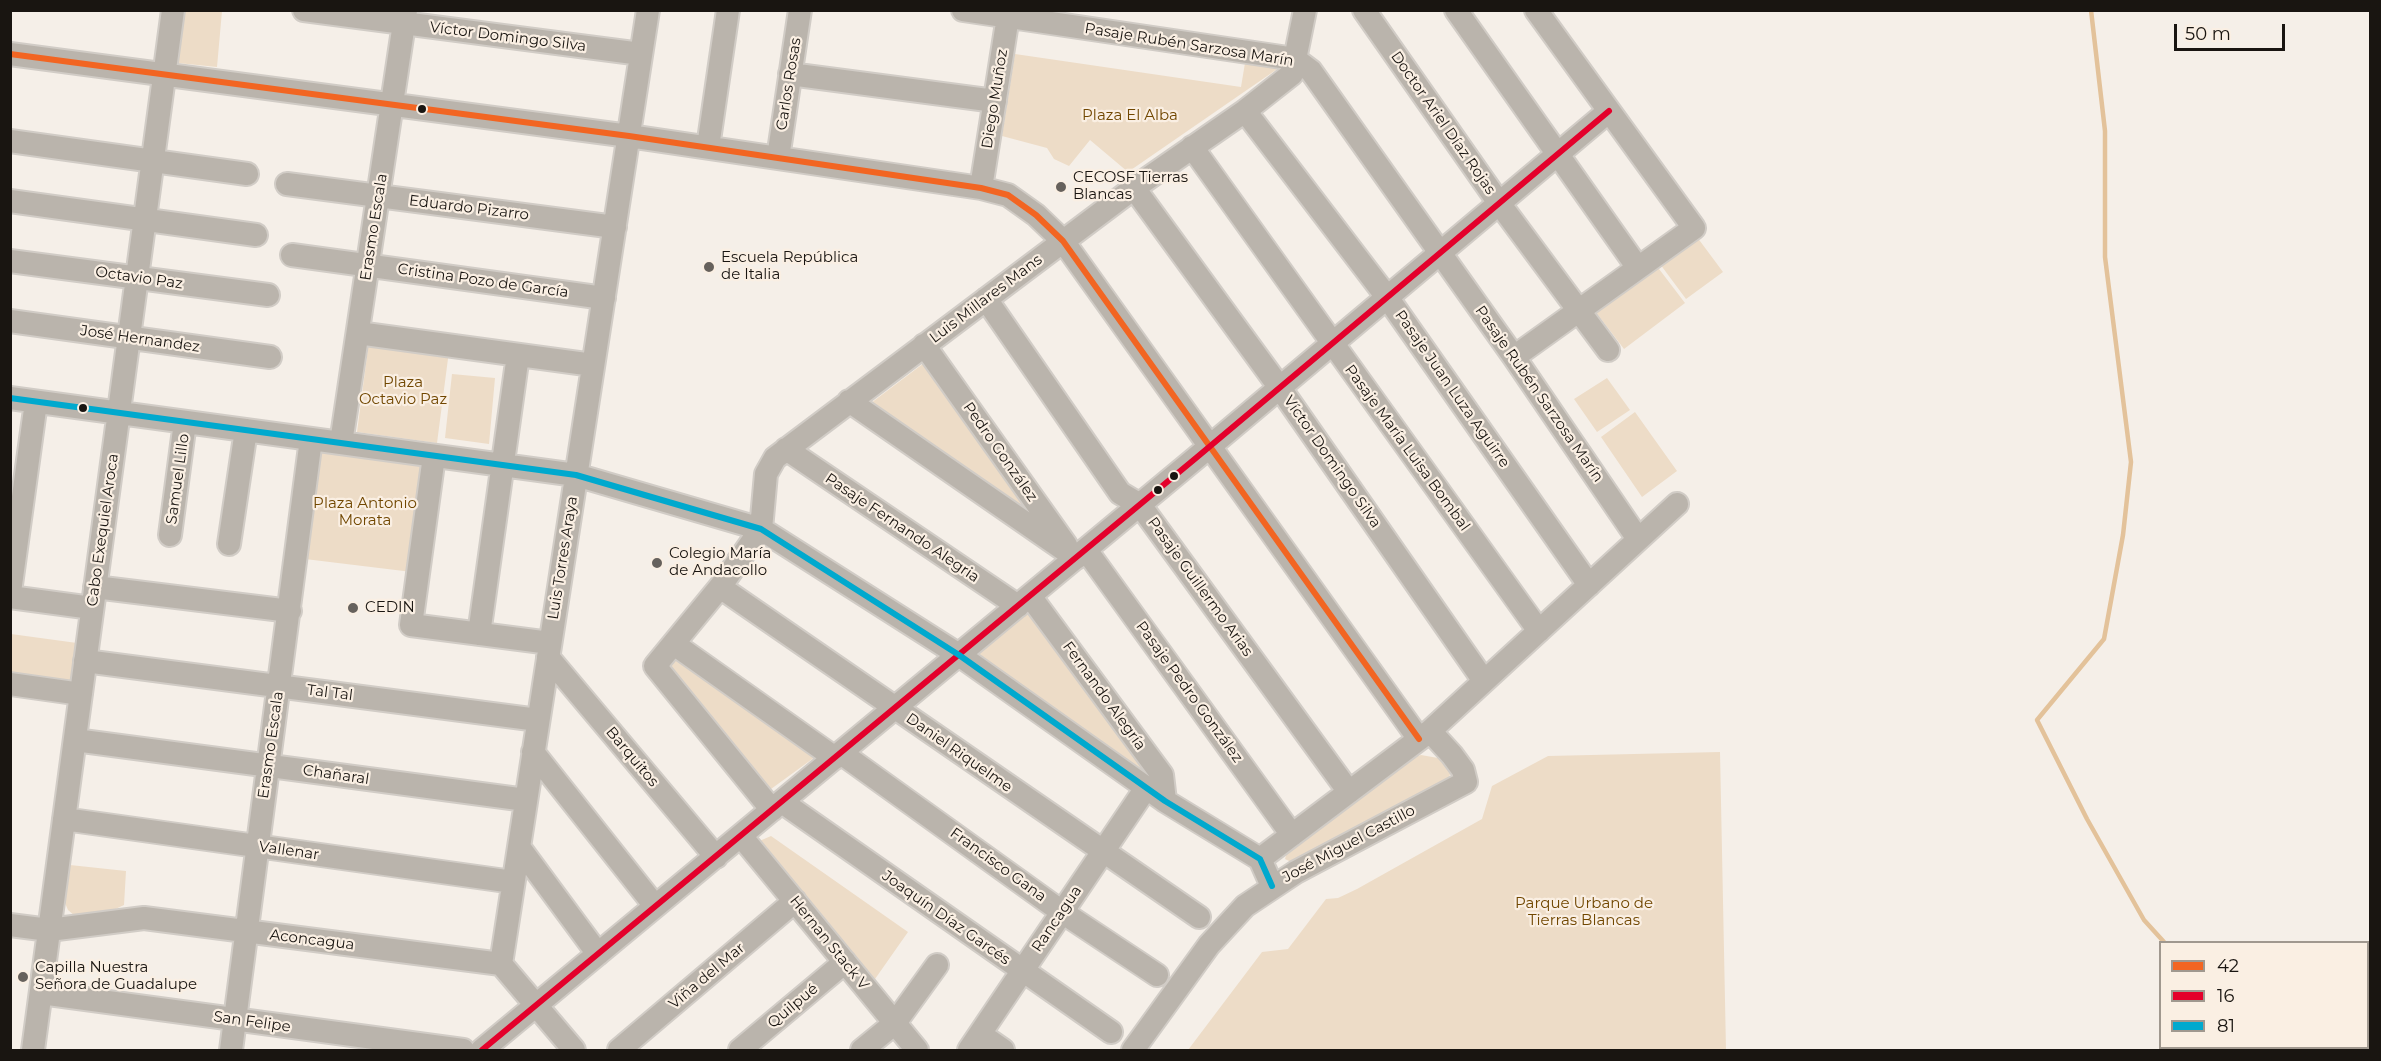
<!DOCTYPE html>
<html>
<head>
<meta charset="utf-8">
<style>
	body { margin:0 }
	#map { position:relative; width:2381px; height:1061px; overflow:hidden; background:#f5efe8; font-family:Montserrat,sans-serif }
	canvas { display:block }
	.frame { position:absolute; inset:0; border:12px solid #191511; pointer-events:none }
	.legend { position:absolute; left:2159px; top:941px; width:210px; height:108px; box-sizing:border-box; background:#faefe3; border:2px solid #a0988f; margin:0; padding:8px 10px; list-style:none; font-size:18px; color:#191511 }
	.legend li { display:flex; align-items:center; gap:12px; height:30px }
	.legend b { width:30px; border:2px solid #a0988f }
	.scale { position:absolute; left:2174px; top:24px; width:111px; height:27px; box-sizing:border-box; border:3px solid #191511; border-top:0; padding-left:8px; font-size:18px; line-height:21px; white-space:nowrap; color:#191511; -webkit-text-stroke:4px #faefe3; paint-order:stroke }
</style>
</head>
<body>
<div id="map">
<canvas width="2381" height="1061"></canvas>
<div class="frame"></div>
<ul class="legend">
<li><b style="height:8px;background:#f26522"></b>42</li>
<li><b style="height:8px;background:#e4002b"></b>16</li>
<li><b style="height:8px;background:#00a9ce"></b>81</li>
</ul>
<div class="scale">50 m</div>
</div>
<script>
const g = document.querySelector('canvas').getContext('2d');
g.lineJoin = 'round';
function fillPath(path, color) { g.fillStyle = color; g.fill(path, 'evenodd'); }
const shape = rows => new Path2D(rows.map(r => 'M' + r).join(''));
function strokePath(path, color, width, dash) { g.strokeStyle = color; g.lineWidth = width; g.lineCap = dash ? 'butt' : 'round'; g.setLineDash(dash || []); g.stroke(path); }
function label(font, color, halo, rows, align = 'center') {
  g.font = font + ' Montserrat,sans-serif'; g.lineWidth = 4.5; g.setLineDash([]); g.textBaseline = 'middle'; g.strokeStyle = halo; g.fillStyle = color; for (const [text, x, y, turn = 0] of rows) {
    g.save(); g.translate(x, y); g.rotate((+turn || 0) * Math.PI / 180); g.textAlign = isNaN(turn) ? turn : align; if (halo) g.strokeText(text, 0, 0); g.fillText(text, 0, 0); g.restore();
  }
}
fillPath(shape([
	[183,11,222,11,217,67,178,63],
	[1015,54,1241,87,1246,57,1286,63,1128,172,1090,140,1069,166,1054,159,1047,148,1002,136],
	[1697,237,1723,272,1686,299,1660,264],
	[1656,265,1685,303,1624,349,1595,311],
	[369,341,449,351,437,443,357,432],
	[928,360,1058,539,867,406],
	[452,374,495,378,489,444,445,438],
	[1607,378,1630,410,1597,432,1574,399],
	[1635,412,1677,471,1642,497,1601,437],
	[318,452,425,465,412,572,305,559],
	[1028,606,1155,781,975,651],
	[11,634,77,643,71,685,11,677],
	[671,655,815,757,771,789,660,666],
	[1720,752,1726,1050,1188,1050,1262,952,1288,949,1326,899,1338,898,1357,889,1482,819,1492,786,1548,756],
	[1421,755,1438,758,1451,770,1449,778,1291,862,1285,859,1287,852,1408,759],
	[771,836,908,932,875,979,757,842],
	[70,865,126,871,124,905,109,912,75,916,68,910,65,903]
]), '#eddcc7');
strokePath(shape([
	[2091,10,2105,131,2105,257,2131,462,2123,535,2104,639,2037,720,2087,819,2144,920,2164,942],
	[2279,1048,2286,1050]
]), '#e3c29a', 4.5);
const minor = shape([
	[304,10,641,54],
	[963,10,1295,59,1311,71,1514,357,1638,539],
	[1364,10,1499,203,1608,350],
	[1456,10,1638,268],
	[10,54,629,136,981,188,1008,195,1036,215,1063,241,1419,739],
	[790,74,995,101],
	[1245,111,1387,297,1589,585],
	[10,141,247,174],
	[708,147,728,10],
	[1192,147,1539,631],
	[778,158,800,10],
	[287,184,615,227],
	[981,188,1009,10],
	[1134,188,1280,388,1484,681],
	[10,201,256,235],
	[292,255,604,298],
	[10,261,268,295],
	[986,299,1120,493,1140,505,1349,792],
	[10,321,270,357],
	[358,333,593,365],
	[924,345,1066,545],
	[1514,357,1694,228,1536,10],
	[10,398,576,475,761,529,959,655,1165,801,1260,859,1272,886],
	[849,401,1076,558],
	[341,443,406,10],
	[786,449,1018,606],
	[434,456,411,625,550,643],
	[170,535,185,422],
	[229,544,246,430],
	[1086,550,1292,835],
	[95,587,290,611],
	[720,587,1199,917],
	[10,592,36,402],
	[1030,596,1162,775,1165,801],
	[10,597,92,608],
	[479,634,518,355],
	[674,644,835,758],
	[548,657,716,857],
	[85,661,538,720],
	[10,684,81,694],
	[75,740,526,800],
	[533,752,655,906],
	[841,753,1062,912,1157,975],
	[782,802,1111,1032],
	[772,810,655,666,720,587,761,529,766,474,775,458,1134,188,1245,111,1292,74,1305,10],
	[64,819,513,882],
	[741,836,917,1050],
	[519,847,598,954],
	[1260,859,1430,731,1677,504],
	[10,925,49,930,144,918,501,964,574,1050],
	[501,964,648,10],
	[41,993,463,1050],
	[980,1034,1003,1050],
	[33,1050,173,10],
	[231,1050,311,439],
	[482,1050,1196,458,1609,111],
	[619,1050,795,901],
	[740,1050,845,962],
	[862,1050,895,1023,937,965],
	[969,1050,1146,788],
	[1133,1050,1209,945,1245,906,1296,872,1466,782,1463,770,1452,755,1430,731]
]);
strokePath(minor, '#d1ccc6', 26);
strokePath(minor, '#bab4ac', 22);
strokePath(shape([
	[10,54,629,136,981,188,1008,195,1036,215,1063,241,1419,739]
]), '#f26522', 6);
strokePath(shape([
	[482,1050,1196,458,1609,111]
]), '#e4002b', 6);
strokePath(shape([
	[10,398,576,475,761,529,959,655,1165,801,1260,859,1272,886]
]), '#00a9ce', 6);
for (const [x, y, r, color] of [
	[422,109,5,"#191511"],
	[1061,187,6,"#66615c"],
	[709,267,6,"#66615c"],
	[83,408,5,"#191511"],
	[1174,476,5,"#191511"],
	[1158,490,5,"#191511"],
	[657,563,6,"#66615c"],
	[353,608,6,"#66615c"],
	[23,977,6,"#66615c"]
]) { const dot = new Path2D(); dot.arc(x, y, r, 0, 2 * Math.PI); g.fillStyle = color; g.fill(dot); strokePath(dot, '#faefe3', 2); }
label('15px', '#191511', '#faefe3', [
	["Víctor Domingo Silva",508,37,7],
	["Pasaje Rubén Sarzosa Marín",1189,45,9],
	["Carlos Rosas",789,84,-81],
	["Diego Muñoz",995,99,-81],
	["Doctor Ariel Díaz Rojas",1443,123,55],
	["Eduardo Pizarro",469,208,7],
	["Erasmo Escala",374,227,-81],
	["Octavio Paz",139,278,8],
	["Cristina Pozo de García",483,281,8],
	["Luis Millares Mans",986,299,-37],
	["José Hernandez",140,339,8],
	["Pasaje Juan Luza Aguirre",1452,389,55],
	["Pasaje Rubén Sarzosa Marín",1539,394,55],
	["Pasaje María Luisa Bombal",1407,448,54],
	["Pedro González",1000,452,55],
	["Víctor Domingo Silva",1332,462,55],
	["Samuel Lillo",178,479,-82],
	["Pasaje Fernando Alegria",902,528,34],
	["Cabo Exequiel Aroca",103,530,-82],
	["Luis Torres Araya",563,558,-81],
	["Pasaje Guillermo Arias",1200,587,54],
	["Pasaje Pedro González",1189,692,54],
	["Tal Tal",330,693,7],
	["Fernando Alegría",1104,696,54],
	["Erasmo Escala",271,745,-82],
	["Daniel Riquelme",959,753,35],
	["Barquitos",632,757,50],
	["Chañaral",336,775,8],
	["José Miguel Castillo",1349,844,-28],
	["Vallenar",289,851,8],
	["Francisco Gana",998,865,36],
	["Joaquín Díaz Garcés",946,918,35],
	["Rancagua",1057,919,-56],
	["Aconcagua",312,940,7],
	["Hernan Stack V",829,943,51],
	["Viña del Mar",707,976,-40],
	["Quilpué",793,1006,-40],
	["San Felipe",252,1022,8]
]);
label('15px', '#714700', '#faefe3', [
	["Plaza El Alba",1130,116],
	["Plaza",403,383],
	["Octavio Paz",403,400],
	["Plaza Antonio",365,504],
	["Morata",365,521],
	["Parque Urbano de",1584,904],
	["Tierras Blancas",1584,921]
]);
label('15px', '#191511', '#faefe3', [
	["CECOSF Tierras",1073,178],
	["Blancas",1073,195],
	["Escuela República",721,258],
	["de Italia",721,275],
	["Colegio María",669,554],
	["de Andacollo",669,571],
	["CEDIN",365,608],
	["Capilla Nuestra",35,968],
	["Señora de Guadalupe",35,985]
], 'left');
</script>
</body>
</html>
